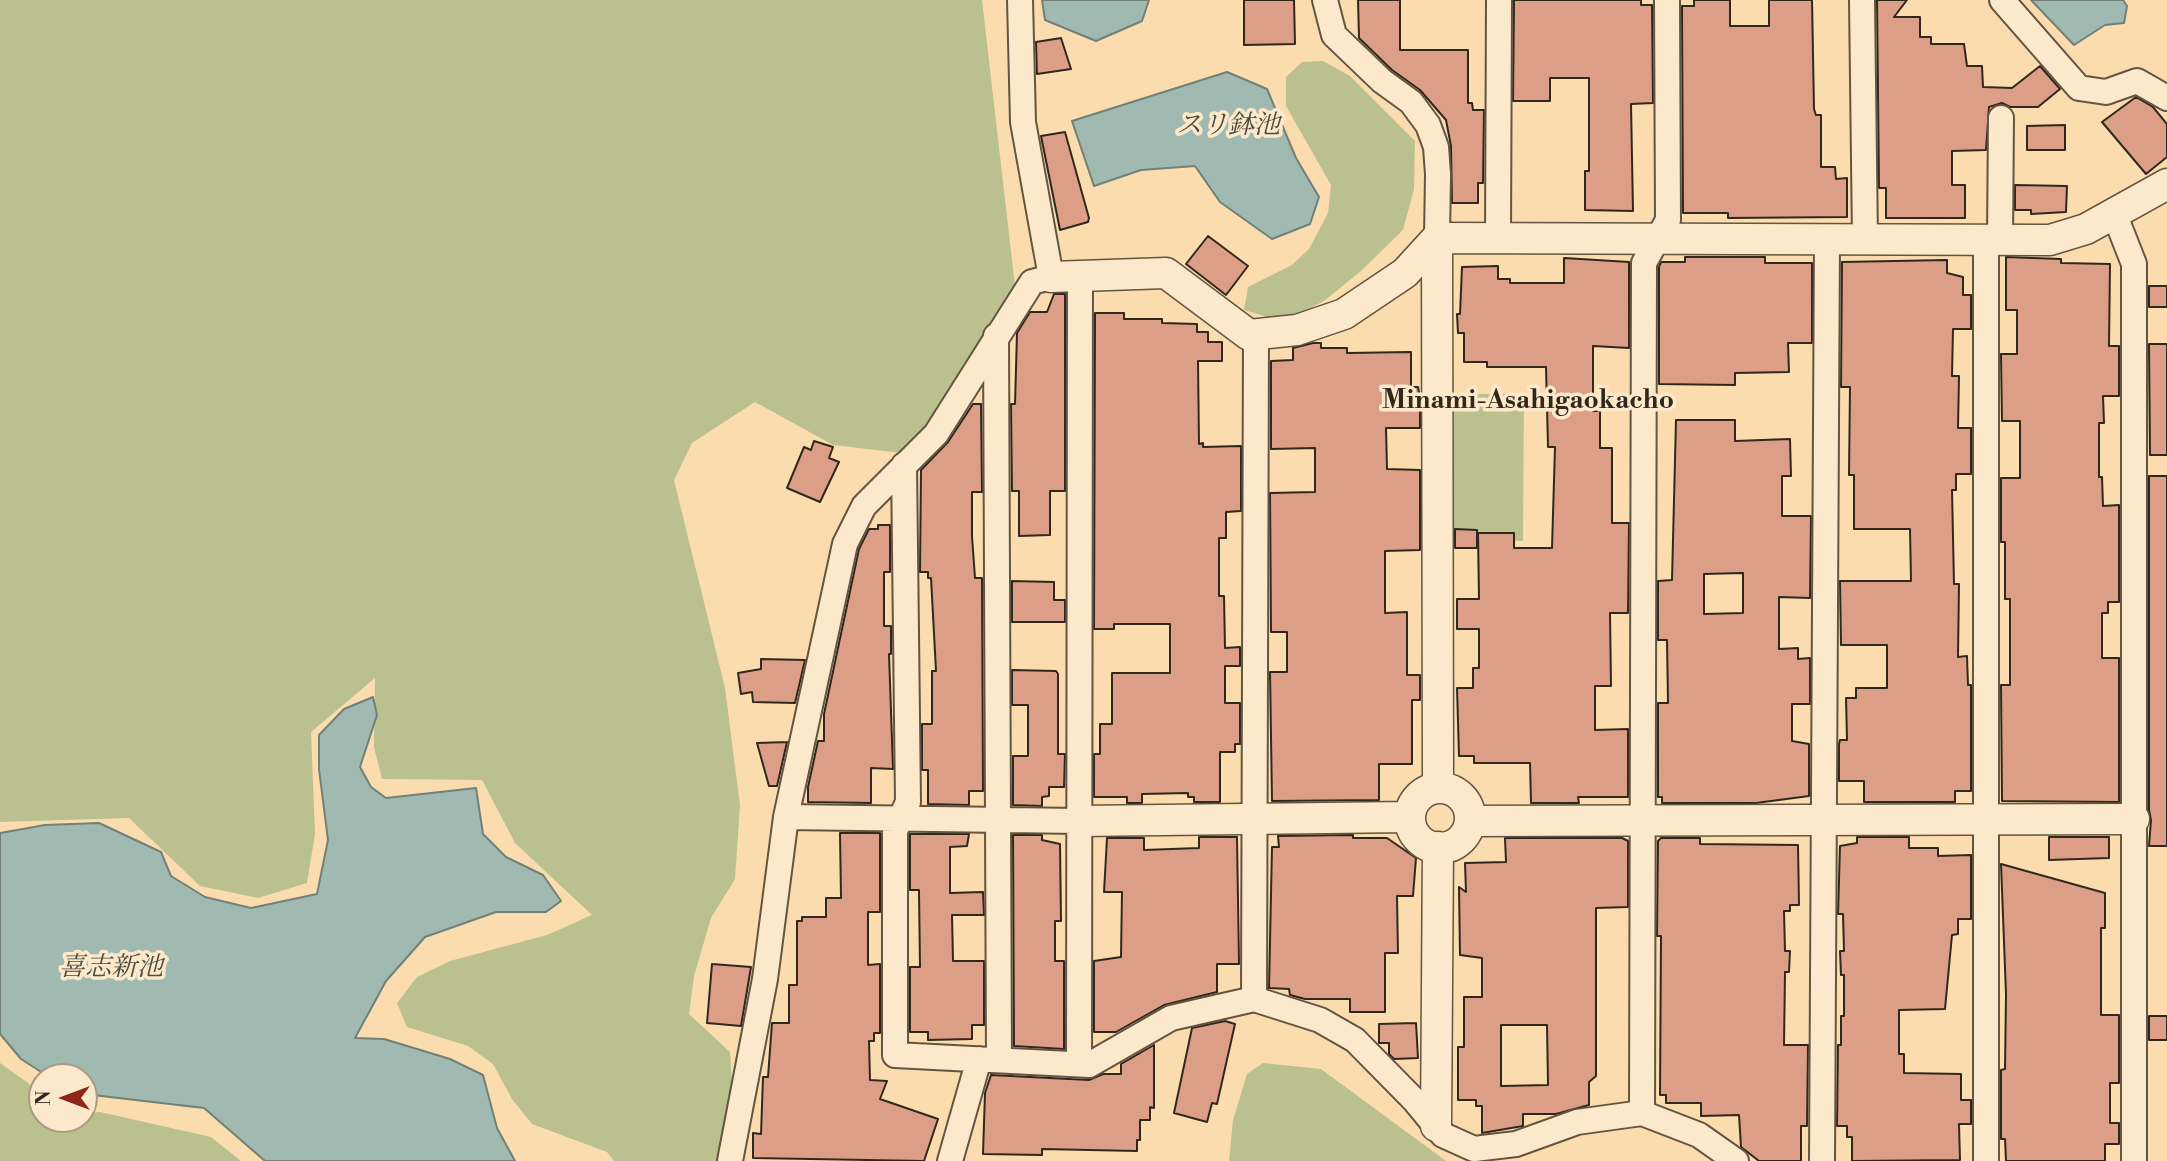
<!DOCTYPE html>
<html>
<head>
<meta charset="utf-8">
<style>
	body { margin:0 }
	#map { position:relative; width:2167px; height:1161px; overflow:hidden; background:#fbdcae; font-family:"Libre Bodoni",serif }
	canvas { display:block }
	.north { position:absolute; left:28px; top:1063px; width:70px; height:70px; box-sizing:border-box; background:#fce8ca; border:2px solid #aa9b85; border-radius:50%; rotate:270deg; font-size:19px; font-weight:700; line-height:28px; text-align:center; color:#30281d }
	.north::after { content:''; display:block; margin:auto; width:24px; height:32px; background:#8f2418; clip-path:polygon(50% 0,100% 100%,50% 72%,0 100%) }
</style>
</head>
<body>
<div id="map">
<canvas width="2167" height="1161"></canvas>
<div class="north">N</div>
</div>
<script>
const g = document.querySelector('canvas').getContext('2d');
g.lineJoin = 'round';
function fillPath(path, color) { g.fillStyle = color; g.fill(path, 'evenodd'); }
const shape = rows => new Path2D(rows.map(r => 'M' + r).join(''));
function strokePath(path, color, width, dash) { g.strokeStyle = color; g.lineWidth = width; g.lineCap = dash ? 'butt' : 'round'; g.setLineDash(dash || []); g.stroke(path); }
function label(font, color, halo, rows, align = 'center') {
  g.font = font + ' "Libre Bodoni","Noto Serif JP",serif'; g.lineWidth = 7; g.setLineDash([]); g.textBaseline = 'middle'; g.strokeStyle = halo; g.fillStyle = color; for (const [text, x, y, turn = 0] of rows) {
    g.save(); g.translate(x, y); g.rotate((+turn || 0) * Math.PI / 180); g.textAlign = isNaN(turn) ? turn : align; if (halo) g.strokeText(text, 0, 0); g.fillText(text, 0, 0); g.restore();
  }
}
fillPath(shape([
	[0,0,982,0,1016,295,910,454,833,445,755,402,692,443,674,480,725,688,740,805,735,879,711,918,694,976,689,1014,730,1052,733,1105,724,1161,614,1161,607,1152,532,1124,512,1099,493,1064,468,1046,407,1027,397,1003,417,977,450,961,547,935,592,915,515,843,482,780,382,779,374,747,375,678,311,732,315,834,307,883,258,898,200,886,129,818,0,822],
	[1323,61,1350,76,1415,141,1414,189,1403,230,1361,271,1324,301,1295,316,1271,318,1244,310,1248,287,1292,265,1309,249,1328,213,1331,185,1286,106,1286,77,1302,62],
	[1454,394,1524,394,1523,541,1454,539],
	[0,1063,42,1093,42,1119,84,1119,84,1113,100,1112,211,1137,241,1161,0,1161],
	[1263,1063,1321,1069,1446,1161,1229,1161,1233,1120,1247,1074]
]), '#bac18e');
const water = shape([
	[1042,0,1149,0,1142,21,1096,41,1045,20,1042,0],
	[2031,0,2123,0,2127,6,2124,23,2105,25,2074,45,2031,0],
	[1227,72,1267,89,1296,158,1319,197,1310,224,1272,239,1220,202,1195,166,1141,170,1094,186,1072,121,1227,72],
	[373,697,377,715,360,767,371,787,386,798,476,788,483,834,506,857,543,875,561,901,546,912,496,912,425,937,386,981,355,1038,384,1039,450,1059,483,1075,497,1128,515,1161,265,1161,204,1108,84,1094,84,1077,49,1077,21,1059,0,1034,0,833,45,825,99,823,161,852,171,876,205,897,251,908,317,894,328,840,319,769,319,735,344,709,373,697]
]);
fillPath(water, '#a0bab1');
strokePath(water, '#738076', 2);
const building = shape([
	[1244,0,1294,0,1295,44,1244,45,1244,0],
	[1358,0,1400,0,1400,50,1468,50,1468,103,1472,103,1473,110,1484,110,1483,183,1478,183,1478,203,1452,203,1451,146,1446,120,1420,90,1392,70,1359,38,1358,0],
	[1514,0,1641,0,1641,5,1652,5,1653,103,1631,104,1633,211,1585,210,1585,171,1589,171,1589,78,1550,78,1550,101,1513,101,1514,0],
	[1694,0,1730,0,1730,26,1769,26,1769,0,1812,0,1814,109,1816,115,1821,115,1821,167,1835,167,1836,179,1847,178,1847,217,1728,218,1728,213,1683,213,1682,6,1694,6,1694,0],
	[1877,0,1907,0,1894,17,1920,17,1920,37,1931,37,1931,44,1964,44,1967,66,1982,66,1983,87,2012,88,2040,66,2060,89,2038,107,2010,107,2002,103,1989,107,1986,150,1952,151,1952,185,1965,185,1965,218,1886,218,1886,188,1879,188,1877,0],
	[1061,38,1071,69,1037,74,1036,42,1061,38],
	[2136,97,2153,107,2167,124,2167,157,2146,174,2102,122,2136,97],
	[2065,125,2065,150,2027,150,2027,126,2065,125],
	[1065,132,1089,218,1088,222,1060,230,1041,136,1065,132],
	[2015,185,2067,186,2066,212,2031,214,2031,210,2015,210,2015,185],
	[1208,236,1248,266,1226,295,1186,264,1208,236],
	[1685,257,1765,257,1765,263,1812,263,1812,343,1788,343,1789,372,1735,373,1735,385,1659,384,1659,267,1661,262,1685,262,1685,257],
	[2006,257,2061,259,2061,263,2110,264,2109,346,2119,346,2119,396,2103,396,2104,423,2099,423,2099,477,2102,477,2103,506,2119,505,2119,602,2108,602,2108,613,2102,613,2102,658,2119,658,2119,802,2002,801,2001,685,2010,685,2010,599,2005,599,2005,542,2001,542,2001,478,2020,478,2020,421,2002,421,2001,354,2017,354,2017,310,2006,310,2006,257],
	[1564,258,1629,262,1629,348,1593,346,1593,411,1600,411,1600,448,1612,448,1612,523,1629,523,1628,613,1610,613,1611,686,1595,686,1595,730,1628,729,1628,797,1578,797,1579,803,1531,803,1530,763,1474,763,1474,756,1459,756,1457,688,1473,688,1473,668,1479,668,1479,629,1457,629,1457,599,1479,599,1478,533,1514,533,1514,548,1552,548,1555,447,1548,447,1546,367,1487,367,1487,362,1464,362,1464,333,1458,333,1457,314,1460,314,1462,267,1498,266,1498,279,1510,279,1510,283,1564,283,1564,258],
	[1947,260,1947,273,1963,277,1963,295,1971,295,1971,329,1953,329,1952,376,1959,376,1958,428,1971,428,1971,474,1956,474,1956,490,1952,490,1954,584,1959,584,1958,657,1967,656,1968,685,1971,685,1971,791,1955,791,1955,802,1864,802,1864,781,1839,781,1839,744,1840,740,1847,740,1846,698,1856,698,1856,688,1887,688,1887,645,1841,645,1840,581,1911,581,1910,529,1854,529,1854,475,1849,475,1850,387,1841,387,1842,262,1947,260],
	[2149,286,2167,286,2167,307,2149,307,2149,286],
	[1054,294,1065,294,1065,491,1050,491,1050,535,1019,536,1019,491,1012,491,1011,404,1015,404,1017,333,1030,312,1047,312,1054,294],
	[1095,313,1124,313,1124,319,1162,319,1162,323,1197,324,1197,332,1208,332,1208,342,1222,342,1222,361,1198,361,1199,444,1203,443,1203,447,1241,446,1241,511,1226,512,1226,538,1219,538,1219,596,1224,596,1225,648,1240,647,1240,666,1225,666,1225,703,1240,703,1240,744,1235,744,1235,752,1220,752,1220,802,1194,802,1194,797,1188,797,1188,793,1142,794,1142,803,1127,803,1127,797,1094,797,1094,754,1100,754,1100,724,1112,724,1112,673,1170,673,1170,624,1114,624,1114,629,1094,629,1095,313],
	[1313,343,1321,343,1321,348,1347,348,1347,353,1411,352,1411,387,1418,387,1420,398,1420,428,1386,428,1387,469,1420,470,1420,550,1385,551,1385,613,1407,612,1407,675,1420,675,1420,700,1412,700,1412,764,1379,764,1379,800,1272,801,1270,672,1287,672,1287,632,1271,632,1270,493,1315,492,1315,448,1271,449,1271,361,1293,360,1293,348,1313,343],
	[2149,344,2167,344,2167,455,2150,455,2149,344],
	[973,404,981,404,982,492,972,492,972,536,975,578,982,578,983,791,969,791,969,805,928,804,928,770,922,770,922,724,932,724,932,671,936,671,931,578,928,578,928,572,920,572,921,470,948,442,973,404],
	[1676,420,1735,420,1735,441,1790,439,1791,476,1782,476,1782,516,1811,516,1810,598,1779,597,1779,649,1798,648,1798,659,1810,658,1810,704,1792,704,1792,741,1809,744,1809,796,1756,803,1662,803,1662,797,1658,797,1658,703,1668,703,1667,640,1658,640,1658,581,1672,580,1676,420],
	[1743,573,1743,613,1704,614,1704,574,1743,573],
	[814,441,833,447,829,458,839,462,820,502,787,488,804,447,811,450,814,441],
	[2149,476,2167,476,2167,846,2149,846,2151,820,2149,810,2149,476],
	[878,525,890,525,890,572,884,572,884,626,891,626,891,654,889,654,893,769,871,768,871,803,808,802,808,787,818,741,824,741,824,714,859,549,869,529,878,529,878,525],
	[1455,529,1477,530,1477,548,1455,548,1455,529],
	[1012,581,1054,582,1054,600,1065,600,1065,622,1012,622,1012,581],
	[761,659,805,660,795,703,753,702,752,692,741,694,738,673,761,669,761,659],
	[1012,670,1056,671,1058,674,1058,754,1065,754,1064,787,1049,787,1049,796,1042,797,1042,806,1013,805,1013,756,1028,756,1028,705,1012,705,1012,670],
	[787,742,777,786,769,786,757,743,787,742],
	[840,833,880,833,880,912,868,912,868,965,880,964,880,1033,874,1033,874,1041,869,1041,870,1080,887,1081,880,1099,938,1119,924,1161,753,1158,753,1133,761,1134,763,1077,768,1077,772,1023,789,1023,789,985,797,985,797,921,802,921,802,917,826,917,826,898,841,898,840,833],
	[910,834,969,834,967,846,950,847,950,893,983,892,984,915,952,915,953,961,984,961,984,1025,972,1025,972,1039,928,1040,928,1032,910,1032,910,967,920,967,919,890,910,890,910,834],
	[1013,835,1042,835,1042,840,1060,844,1061,921,1055,921,1055,961,1064,961,1064,1049,1014,1046,1013,835],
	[1353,835,1353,838,1387,838,1416,858,1413,896,1397,896,1398,953,1385,953,1385,1012,1350,1012,1350,999,1305,999,1290,995,1289,989,1269,988,1272,847,1279,847,1278,836,1353,835],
	[1199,837,1237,837,1239,964,1217,964,1217,992,1164,1005,1116,1032,1094,1032,1094,961,1121,957,1122,892,1104,892,1107,838,1144,838,1144,850,1199,848,1199,837],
	[1857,837,1909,837,1909,848,1938,848,1938,856,1971,855,1971,919,1958,919,1958,934,1952,935,1945,1009,1899,1010,1899,1054,1904,1054,1904,1073,1961,1074,1961,1100,1971,1100,1971,1124,1959,1124,1960,1160,1852,1161,1852,1137,1847,1137,1847,1126,1837,1126,1838,1045,1841,1045,1841,1016,1844,1016,1844,975,1841,975,1840,951,1844,951,1843,914,1838,914,1840,846,1857,843,1857,837],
	[2049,837,2109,837,2109,858,2049,860,2049,837],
	[1505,838,1622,838,1628,841,1628,907,1596,908,1596,1076,1589,1082,1589,1105,1556,1114,1523,1114,1523,1126,1482,1133,1482,1106,1476,1106,1476,1100,1458,1100,1458,1047,1464,1047,1464,997,1482,997,1482,958,1460,955,1459,887,1466,892,1465,863,1506,862,1505,838],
	[1501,1025,1547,1025,1548,1085,1501,1086,1501,1025],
	[1661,838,1700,838,1700,844,1798,845,1799,905,1790,905,1790,911,1784,911,1785,951,1790,951,1789,972,1785,972,1784,1045,1808,1045,1807,1126,1801,1126,1801,1161,1759,1161,1741,1147,1739,1115,1701,1116,1701,1103,1666,1103,1666,1095,1660,1095,1661,936,1657,936,1658,841,1661,838],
	[2001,864,2105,893,2105,928,2101,928,2101,1015,2119,1015,2119,1083,2110,1083,2110,1123,2119,1123,2119,1144,2105,1144,2105,1161,2006,1161,2005,1139,2001,1139,2001,1070,2005,1069,2006,994,2001,864],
	[712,964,751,967,741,1026,707,1023,712,964],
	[2149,1016,2167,1016,2167,1040,2149,1040,2149,1016],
	[1225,1021,1235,1024,1217,1104,1212,1103,1207,1122,1174,1113,1192,1028,1225,1021],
	[1416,1023,1418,1058,1394,1059,1389,1054,1389,1043,1379,1043,1379,1024,1416,1023],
	[1154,1045,1154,1108,1150,1107,1150,1120,1140,1120,1140,1140,1137,1140,1137,1151,1042,1149,1042,1155,983,1154,985,1093,991,1075,1089,1080,1103,1074,1121,1074,1121,1064,1154,1045]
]);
fillPath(building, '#dd9e87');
strokePath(building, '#30281d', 2);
const minor = shape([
	[1325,0,1334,35,1382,81,1411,102,1428,125,1436,147,1438,174,1437,238],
	[1862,0,1865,240],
	[2002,0,2079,88,2106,92,2137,81,2167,98],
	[2114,213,2134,264,2134,1161],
	[1498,238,1499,0],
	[2000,240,2001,118],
	[996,336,999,1060],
	[904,465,908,802,895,831,895,1055,1089,1065,1171,1018,1254,999,1320,1020,1355,1040,1415,1101,1443,1135,1474,1149,1516,1144,1577,1122,1642,1113,1699,1135,1736,1161],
	[786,817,1080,821],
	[1254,999,1256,334],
	[1079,1064,1080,276],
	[1642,1113,1644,263,1668,220,1667,0],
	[730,1161,765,979,786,817,845,544,864,506,936,434,1032,282,1051,277,1023,122,1020,0],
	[950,1161,979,1059],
	[1822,1161,1827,239],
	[1986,1161,1986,240]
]);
const tertiary = shape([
	[1437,238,1438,787],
	[1051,277,1166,273,1249,335,1297,330,1344,314,1405,273,1437,238,2050,240,2086,229,2167,184],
	'1410 818a30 30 0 1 1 60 0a30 30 0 1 1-60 0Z',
	[1080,821,1408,817],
	[1471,821,2134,819],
	[1436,1126,1438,847]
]);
strokePath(minor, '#635541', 28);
strokePath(tertiary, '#635541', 33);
strokePath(minor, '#fce8ca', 24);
strokePath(tertiary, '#fce8ca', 30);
label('italic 26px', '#4c4c42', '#fce8ca', [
	["スリ鉢池",1228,127],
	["喜志新池",111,969]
]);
label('bold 26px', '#30281d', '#fce8ca', [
	["Minami-Asahigaokacho",1528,402]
]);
</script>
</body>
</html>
